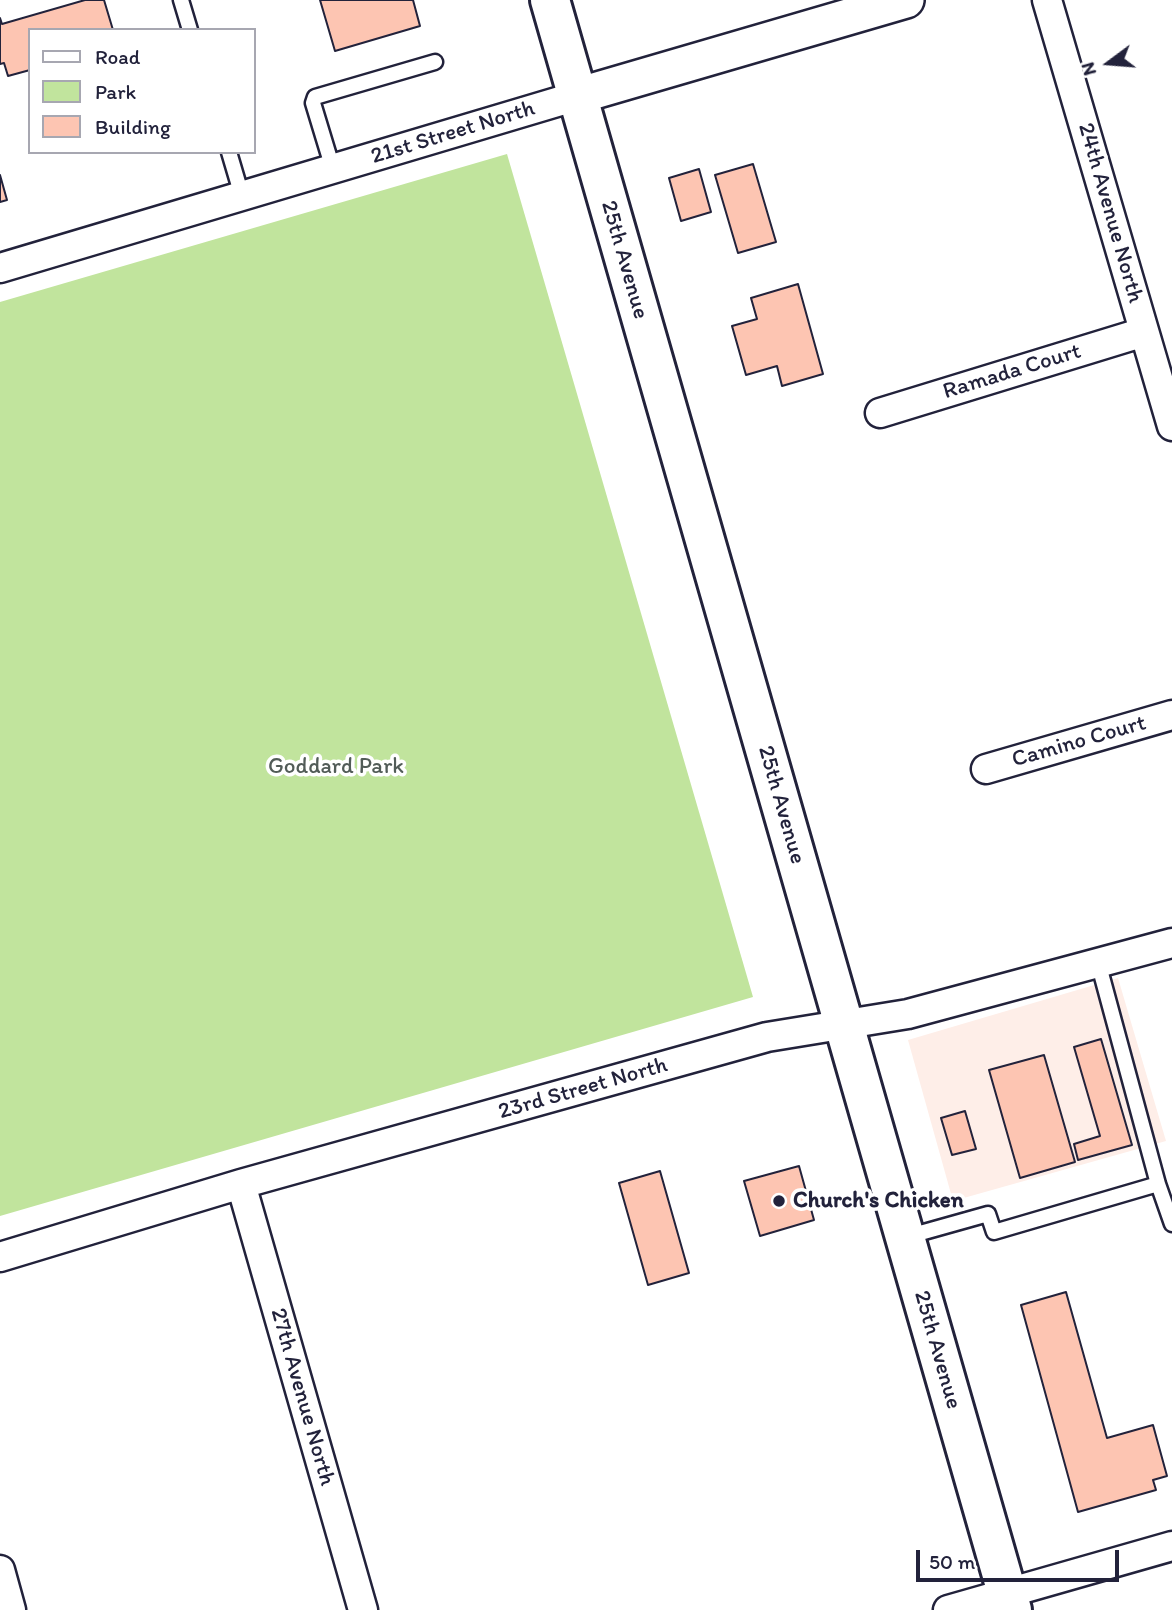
<!DOCTYPE html>
<html>
<head>
<meta charset="utf-8">
<style>
	body { margin:0 }
	#map { position:relative; width:1172px; height:1610px; overflow:hidden; background:#fff; font-family:Itim,sans-serif }
	canvas { display:block }
	.legend { position:absolute; left:28px; top:28px; width:228px; height:126px; box-sizing:border-box; background:#fff; border:2px solid #a7a7b1; margin:0; padding:9px 12px; list-style:none; font-size:21px; color:#22223b }
	.legend li { display:flex; align-items:center; gap:14px; height:35px }
	.legend b { width:35px; border:2px solid #a7a7b1 }
	.north { position:absolute; left:1074px; top:28px; width:70px; height:70px; -webkit-text-stroke:5px #fff; paint-order:stroke; rotate:254deg; font-size:19px; font-weight:700; line-height:28px; text-align:center; color:#22223b }
	.north::after { content:''; display:block; margin:auto; width:24px; height:32px; background:#22223b; clip-path:polygon(50% 0,100% 100%,50% 72%,0 100%) }
	.scale { position:absolute; left:916px; top:1550px; width:203px; height:32px; box-sizing:border-box; border:4px solid #22223b; border-top:0; padding-left:9px; font-size:21px; line-height:24px; white-space:nowrap; color:#22223b; -webkit-text-stroke:5px #fff; paint-order:stroke }
</style>
</head>
<body>
<div id="map">
<canvas width="1172" height="1610"></canvas>
<ul class="legend">
<li><b style="height:9px;background:#fff"></b>Road</li>
<li><b style="height:19px;background:#c1e49d"></b>Park</li>
<li><b style="height:19px;background:#fdc5b2"></b>Building</li>
</ul>
<div class="north">N</div>
<div class="scale">50 m</div>
</div>
<script>
const g = document.querySelector('canvas').getContext('2d');
g.lineJoin = 'round';
function fillPath(path, color) { g.fillStyle = color; g.fill(path, 'evenodd'); }
const shape = rows => new Path2D(rows.map(r => 'M' + r).join(''));
function strokePath(path, color, width, dash) { g.strokeStyle = color; g.lineWidth = width; g.lineCap = dash ? 'butt' : 'round'; g.setLineDash(dash || []); g.stroke(path); }
function label(font, color, halo, rows, align = 'center') {
  g.font = font + ' Itim,sans-serif'; g.lineWidth = 7; g.setLineDash([]); g.textBaseline = 'middle'; g.strokeStyle = halo; g.fillStyle = color; for (const [text, x, y, turn = 0] of rows) {
    g.save(); g.translate(x, y); g.rotate((+turn || 0) * Math.PI / 180); g.textAlign = isNaN(turn) ? turn : align; if (halo) g.strokeText(text, 0, 0); g.fillText(text, 0, 0); g.restore();
  }
}
fillPath(shape([
	[1118,978,1166,1141,953,1201,908,1040]
]), '#feeee8');
fillPath(shape([
	[507,154,753,997,0,1216,0,302]
]), '#c1e49d');
const building = shape([
	[85,0,104,0,113,30,30,30,30,70,8,76,4,63,0,64,0,18,2,24,85,0],
	[320,0,413,0,420,26,335,51,320,0],
	[753,164,776,242,738,253,715,175,753,164],
	[699,169,711,212,681,221,669,178,699,169],
	[0,175,7,200,0,202,0,175],
	[798,284,823,374,782,386,777,366,746,375,732,326,757,319,751,298,798,284],
	[1101,1039,1132,1145,1078,1160,1074,1144,1100,1136,1074,1047,1101,1039],
	[1044,1055,1075,1162,1020,1178,989,1070,1044,1055],
	[965,1111,976,1149,952,1155,941,1118,965,1111],
	[799,1166,814,1220,760,1236,744,1181,799,1166],
	[660,1171,689,1273,648,1285,619,1183,660,1171],
	[1066,1292,1107,1438,1153,1425,1167,1476,1153,1480,1156,1490,1078,1512,1021,1305,1066,1292]
]);
fillPath(building, '#fdc5b2');
strokePath(building, '#22223b', 2);
const service = shape([
	[181,0,190,30],
	[229,152,242,196],
	[333,169,313,103,315,97,435,62],
	[1098,962,1158,1184,1172,1224],
	[906,1237,988,1214,994,1232,1158,1184]
]);
const minor = shape([
	[1047,0,1172,426],
	[0,268,577,96],
	[880,413,1144,332],
	[986,769,1172,715],
	[241,1184,363,1610],
	[0,1257,241,1184,767,1037,908,1014,1172,943],
	[0,1570,11,1610],
	[948,1610,1172,1546]
]);
const tertiary = shape([
	[577,96,906,0]
]);
const primary = shape([
	[550,0,1012,1610]
]);
strokePath(service, '#22223b', 19);
strokePath(minor, '#22223b', 33);
strokePath(tertiary, '#22223b', 40);
strokePath(primary, '#22223b', 44);
strokePath(service, '#fff', 14);
strokePath(minor, '#fff', 28);
strokePath(tertiary, '#fff', 35);
strokePath(primary, '#fff', 38);
for (const [x, y, r, color] of [
	[779,1201,7,"#22223b"]
]) { const dot = new Path2D(); dot.arc(x, y, r, 0, 2 * Math.PI); g.fillStyle = color; g.fill(dot); strokePath(dot, '#fff', 2.5); }
label('23px', '#22223b', '#fff', [
	["21st Street North",453,133,-17],
	["24th Avenue North",1110,213,74],
	["25th Avenue",624,260,74],
	["Ramada Court",1012,372,-17],
	["Camino Court",1079,742,-16],
	["25th Avenue",781,805,74],
	["23rd Street North",583,1089,-16],
	["25th Avenue",937,1350,74],
	["27th Avenue North",302,1397,74]
]);
label('23px', '#525c58', '#fff', [
	["Goddard Park",336,767]
]);
label('bold 23px', '#22223b', '#fff', [
	["Church's Chicken",793,1201]
], 'left');
</script>
</body>
</html>
